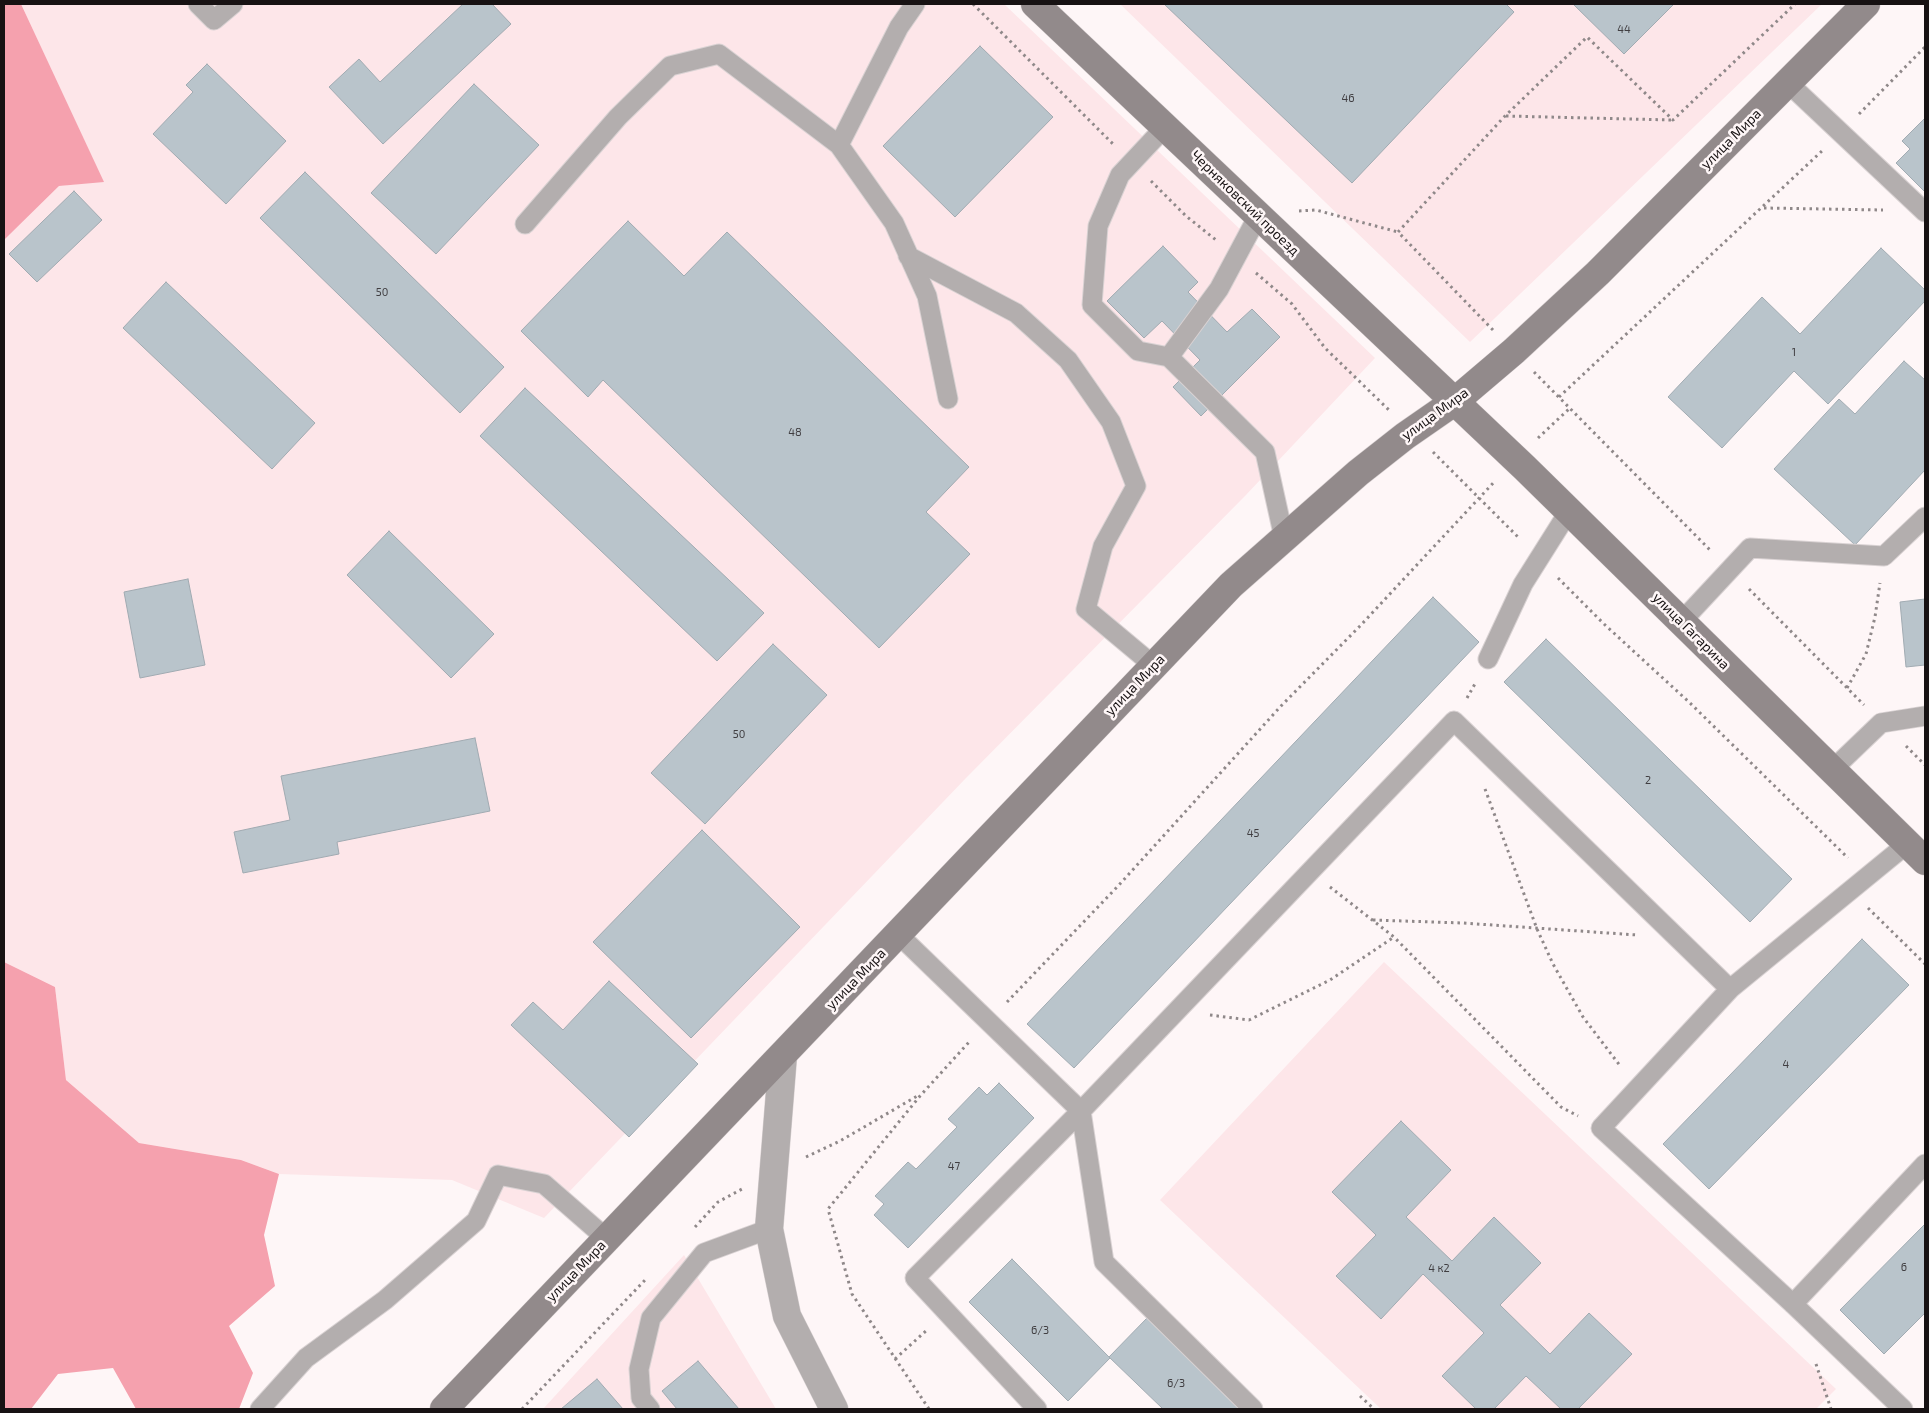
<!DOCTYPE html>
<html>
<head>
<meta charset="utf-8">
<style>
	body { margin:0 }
	#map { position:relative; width:1929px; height:1413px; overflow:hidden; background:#fef6f7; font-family:"Exo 2",sans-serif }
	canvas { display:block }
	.frame { position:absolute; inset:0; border:5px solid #171213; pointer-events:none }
</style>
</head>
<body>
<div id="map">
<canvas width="1929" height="1413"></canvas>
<div class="frame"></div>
</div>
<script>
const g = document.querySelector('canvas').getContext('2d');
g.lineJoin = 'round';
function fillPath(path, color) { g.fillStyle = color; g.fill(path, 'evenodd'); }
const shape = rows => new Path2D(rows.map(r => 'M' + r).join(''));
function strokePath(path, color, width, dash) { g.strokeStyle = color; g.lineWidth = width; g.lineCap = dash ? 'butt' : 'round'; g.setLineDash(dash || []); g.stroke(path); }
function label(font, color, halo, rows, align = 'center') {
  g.font = font + ' "Exo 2",sans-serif'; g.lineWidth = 5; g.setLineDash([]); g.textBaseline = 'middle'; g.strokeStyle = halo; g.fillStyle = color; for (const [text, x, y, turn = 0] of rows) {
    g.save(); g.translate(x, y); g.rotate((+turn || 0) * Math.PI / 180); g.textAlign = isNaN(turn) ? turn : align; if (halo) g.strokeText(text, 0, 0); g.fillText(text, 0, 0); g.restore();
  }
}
fillPath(shape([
	[21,4,1004,4,1375,358,1245,496,966,778,544,1218,452,1180,279,1174,241,1160,139,1143,66,1080,55,987,4,962,4,240,59,186,103,181],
	[1120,4,1822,4,1470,342],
	[1384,962,1836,1389,1816,1409,1381,1409,1160,1200],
	[684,1255,776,1409,543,1409]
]), '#fde6e9');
fillPath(shape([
	[4,4,21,4,104,182,59,186,4,240],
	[4,962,55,987,66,1080,139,1143,241,1160,279,1174,264,1235,275,1286,229,1326,253,1373,239,1409,136,1409,113,1368,58,1374,31,1409,4,1409]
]), '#f5a1ae');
const building = shape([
	[463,4,492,4,511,24,383,144,329,87,359,59,380,82,463,4],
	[1164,4,1506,4,1514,12,1352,183,1164,4],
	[1573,4,1674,4,1624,54,1573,4],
	[980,46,1053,117,955,217,883,146,980,46],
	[207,64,286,141,226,204,153,134,193,92,186,85,207,64],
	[474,84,539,145,436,254,371,193,474,84],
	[1925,118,1925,192,1896,163,1910,149,1902,141,1925,118],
	[305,172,504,367,460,413,260,218,305,172],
	[74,191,102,220,37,282,9,254,74,191],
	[628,221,684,276,727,232,969,467,926,512,970,554,879,648,603,380,588,397,521,331,628,221],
	[1163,246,1198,282,1188,292,1227,332,1252,309,1280,337,1201,416,1173,387,1200,360,1162,321,1144,338,1107,301,1163,246],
	[1881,248,1925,290,1925,301,1828,404,1794,371,1722,448,1668,397,1762,297,1800,334,1881,248],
	[166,282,315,423,272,469,123,328,166,282],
	[1904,361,1925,380,1925,470,1855,545,1774,469,1839,399,1855,414,1904,361],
	[525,388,764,613,717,661,480,436,525,388],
	[389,531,494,634,451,678,347,575,389,531],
	[188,579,205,665,140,678,124,592,188,579],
	[1433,597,1479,642,1074,1068,1027,1024,1433,597],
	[1925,599,1925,665,1906,667,1900,602,1925,599],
	[1546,639,1792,879,1750,922,1504,682,1546,639],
	[773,644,827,695,705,824,651,773,773,644],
	[475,738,490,811,337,842,339,854,243,873,234,832,290,820,281,776,475,738],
	[702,830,800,927,691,1038,593,942,702,830],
	[1862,939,1909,985,1709,1189,1663,1144,1862,939],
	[609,981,698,1064,629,1137,511,1025,533,1002,563,1030,609,981],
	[999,1083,1034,1118,908,1248,874,1215,884,1204,875,1196,908,1162,916,1169,957,1127,948,1119,979,1087,987,1095,999,1083],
	[1401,1121,1451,1170,1406,1217,1452,1261,1494,1217,1541,1263,1500,1305,1550,1354,1589,1313,1632,1354,1578,1409,1561,1409,1526,1376,1494,1409,1476,1409,1442,1376,1484,1333,1423,1274,1381,1319,1336,1276,1376,1235,1332,1192,1401,1121],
	[1925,1224,1925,1313,1884,1354,1840,1310,1925,1224],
	[1012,1259,1110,1358,1068,1401,969,1302,1012,1259],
	[1148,1317,1243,1409,1163,1409,1109,1357,1148,1317],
	[698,1361,739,1409,677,1409,662,1391,698,1361],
	[597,1379,623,1409,561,1409,597,1379]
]);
fillPath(building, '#b9c4cb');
strokePath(building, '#a1abb2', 1);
const lane = shape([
	[198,4,214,20,233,4],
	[1787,82,1925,212],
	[1165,127,1120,175,1098,226,1092,305,1138,351,1169,357],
	[839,145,894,223,927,296,948,399],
	[1258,216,1219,289,1169,357,1265,452,1284,538],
	[525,224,618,117,670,66,719,54,839,145,899,27,915,4],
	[908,256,1016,313,1068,360,1111,422,1136,486,1103,546,1086,609,1153,665],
	[1681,622,1750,548,1884,556,1925,517],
	[1488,659,1523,584,1569,511],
	[1832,770,1881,723,1925,716],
	[899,935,1081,1111,1454,721,1730,989],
	[1081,1111,1104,1262,1253,1409],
	[1793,1304,1925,1164],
	[260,1409,306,1358,385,1300,476,1221,498,1175,544,1184,607,1239],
	[650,1409,641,1398,639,1369,651,1318,704,1253,769,1229],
	[1037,1409,915,1278,1081,1111],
	[1903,1409,1793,1304,1601,1128,1730,989,1907,844]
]);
const street = shape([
	[783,1055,769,1229,787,1316,834,1409]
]);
const secondary = shape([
	[1035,4,1525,468,1925,861],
	[444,1409,1231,585,1358,473,1405,436,1454,402,1514,351,1598,273,1866,4]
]);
strokePath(lane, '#d9d2d3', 21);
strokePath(street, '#d9d2d3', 29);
strokePath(secondary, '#d9d2d3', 29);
strokePath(shape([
	[973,4,1114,145],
	[1859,114,1925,47],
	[1506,116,1672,120],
	[1151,181,1186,216,1216,240],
	[1764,208,1883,210],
	[1299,211,1316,210,1398,232],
	[1256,273,1292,304,1325,348,1389,410],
	[1493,330,1398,232,1505,116,1587,37,1673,120,1795,4],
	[1534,372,1711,551],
	[1559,397,1823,150],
	[1538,438,1570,408],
	[1433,452,1520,539],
	[1558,578,1604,624,1690,703,1848,858],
	[1749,589,1864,705],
	[1847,688,1866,654,1875,617,1880,583],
	[1467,698,1476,682],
	[1906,746,1925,765],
	[1485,789,1537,929,1553,964,1583,1017,1621,1067],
	[1330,887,1394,937,1561,1107,1578,1116],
	[1868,908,1925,964],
	[1373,920,1463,923,1637,935],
	[1007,1002,1119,885,1281,706,1360,626,1495,481],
	[1210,1015,1249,1020,1330,980,1394,937],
	[806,1157,840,1141,919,1095],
	[695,1227,718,1202,742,1189],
	[895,1359,928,1329],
	[1816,1364,1831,1409],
	[1360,1396,1374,1409],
	[522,1409,646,1279],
	[929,1409,852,1294,828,1209,920,1096,970,1041]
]), '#8f8889', 3, [2.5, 4]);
strokePath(lane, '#b3aeae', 19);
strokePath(street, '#b3aeae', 28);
strokePath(secondary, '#928a8b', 28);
label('11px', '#403e41', null, [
	["44",1624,29],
	["46",1348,98],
	["50",382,292],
	["1",1794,352],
	["48",795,432],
	["50",739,734],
	["2",1648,780],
	["45",1253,833],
	["4",1786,1064],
	["47",954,1166],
	["6",1904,1267],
	["4 к2",1439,1268],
	["6/3",1040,1330],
	["6/3",1176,1383]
]);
label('14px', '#171213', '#fef6f7', [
	["улица Мира",1731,139,-45],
	["Черняковский проезд",1245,203,44],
	["улица Мира",1435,414,-36],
	["улица Гагарина",1691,631,45],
	["улица Мира",1135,685,-46],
	["улица Мира",856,979,-46],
	["улица Мира",576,1271,-46]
]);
</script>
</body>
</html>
